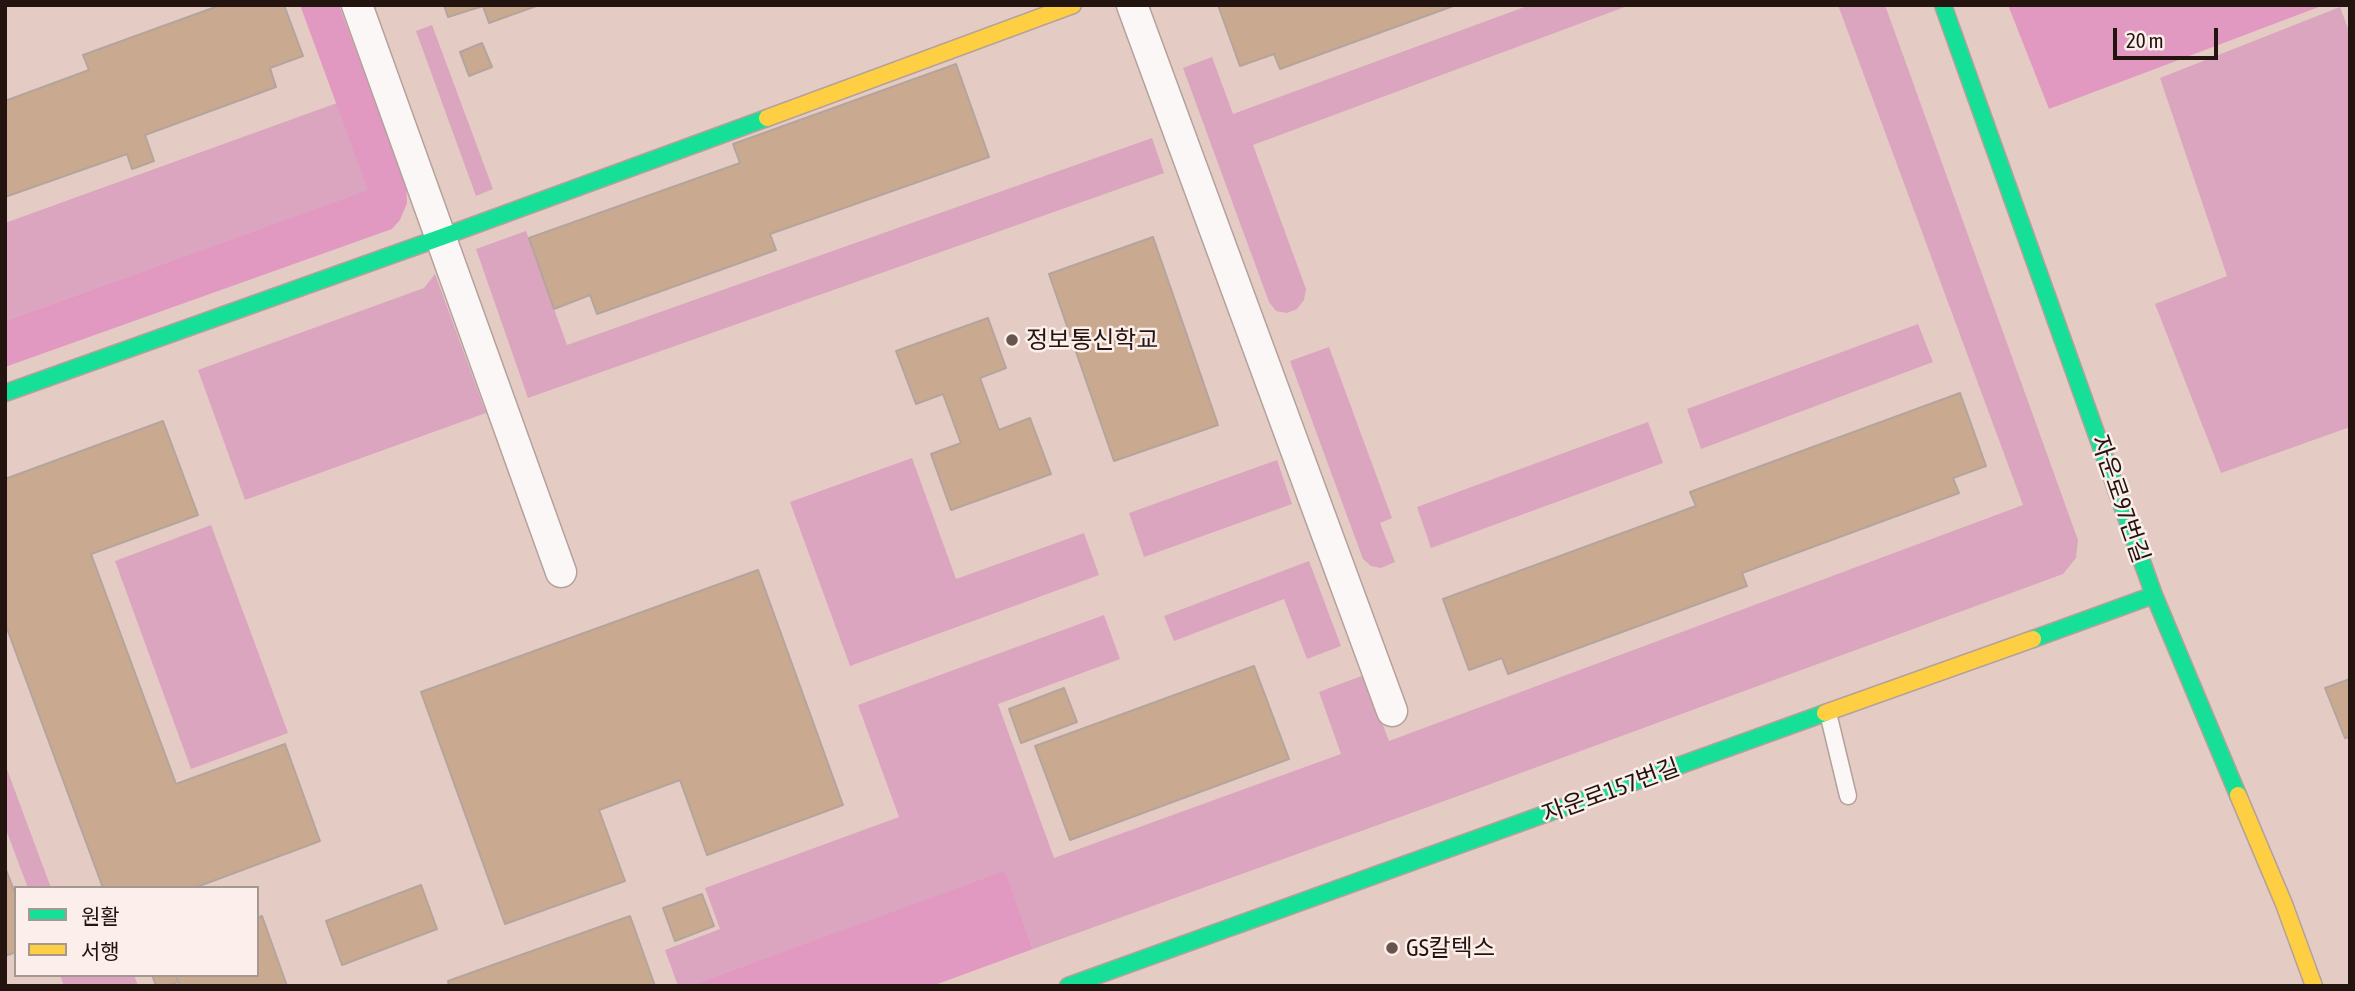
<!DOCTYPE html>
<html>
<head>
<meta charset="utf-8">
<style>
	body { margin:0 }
	#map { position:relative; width:2355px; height:991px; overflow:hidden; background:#e4ccc4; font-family:"Asap Condensed","Noto Sans KR",sans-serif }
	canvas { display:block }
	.frame { position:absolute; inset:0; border:7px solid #23140f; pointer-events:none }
	.legend { position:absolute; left:14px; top:886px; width:245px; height:91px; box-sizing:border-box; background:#fceeea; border:2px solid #a59792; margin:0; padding:9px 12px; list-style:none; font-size:21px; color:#23140f }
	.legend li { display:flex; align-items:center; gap:14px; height:35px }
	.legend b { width:35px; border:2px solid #a59792 }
	.scale { position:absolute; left:2113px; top:28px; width:105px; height:32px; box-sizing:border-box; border:4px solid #23140f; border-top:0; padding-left:9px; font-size:21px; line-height:24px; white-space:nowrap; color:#23140f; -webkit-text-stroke:5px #fceeea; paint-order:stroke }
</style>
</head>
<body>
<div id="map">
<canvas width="2355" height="991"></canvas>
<div class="frame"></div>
<ul class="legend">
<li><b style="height:9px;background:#16e098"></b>원활</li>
<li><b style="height:9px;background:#ffcf43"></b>서행</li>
</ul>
<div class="scale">20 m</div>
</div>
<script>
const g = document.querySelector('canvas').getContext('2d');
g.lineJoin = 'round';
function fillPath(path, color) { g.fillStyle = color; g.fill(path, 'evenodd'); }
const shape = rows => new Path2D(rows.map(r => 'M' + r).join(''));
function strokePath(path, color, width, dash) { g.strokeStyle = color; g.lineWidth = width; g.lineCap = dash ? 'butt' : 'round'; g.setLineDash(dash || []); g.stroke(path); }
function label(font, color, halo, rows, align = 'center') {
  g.font = font + ' "Asap Condensed","Noto Sans KR",sans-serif'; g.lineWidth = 5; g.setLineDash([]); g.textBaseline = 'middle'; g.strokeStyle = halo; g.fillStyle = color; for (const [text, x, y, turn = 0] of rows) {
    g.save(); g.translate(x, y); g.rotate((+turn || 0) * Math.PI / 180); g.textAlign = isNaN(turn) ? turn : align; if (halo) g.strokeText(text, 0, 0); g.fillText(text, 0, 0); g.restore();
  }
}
fillPath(shape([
	[1530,5,1630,5,1253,145,1306,289,1304,300,1297,309,1287,313,1276,311,1269,302,1183,68,1212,57,1233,114],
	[1838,5,1885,5,2078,540,2076,558,2063,574,1428,807,1033,949,1005,872,689,986,678,986,665,950,720,929,705,888,899,817,858,705,1104,615,1120,659,998,704,1054,858,1341,754,1319,692,1364,675,1389,741,2023,505],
	[2340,7,2350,34,2350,427,2221,473,2155,304,2227,276,2160,78],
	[432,25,493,189,476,196,416,31],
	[337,103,369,190,5,321,5,223],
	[1152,138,1164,173,528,398,476,249,526,231,567,345],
	[435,274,486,413,245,500,198,370,424,288],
	[1918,324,1933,362,1701,449,1687,409],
	[1329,347,1392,518,1380,523,1395,562,1381,568,1371,566,1363,559,1290,361],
	[1648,422,1663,463,1431,548,1417,507],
	[912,458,956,579,1084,533,1099,575,850,666,790,502],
	[1277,460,1292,504,1144,557,1129,513],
	[211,525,288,733,191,769,115,561],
	[1309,561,1341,646,1307,659,1284,599,1174,641,1164,616],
	[5,764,51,888,28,888,5,827],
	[60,975,134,975,138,986,64,986]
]), '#dba4bf');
fillPath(shape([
	[300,5,339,5,406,184,407,203,400,220,392,229,5,367,5,321,368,190],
	[2008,5,2324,5,2049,109],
	[1005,871,1033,949,932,986,689,986]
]), '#e199c1');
const building = shape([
	[221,5,284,5,303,56,270,68,276,87,145,135,154,161,132,169,127,154,5,197,5,101,89,70,83,55,221,5],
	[444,5,539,5,489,23,483,6,448,17,444,5],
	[1218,5,1456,5,1280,69,1274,54,1240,66,1218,5],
	[482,43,492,67,469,76,460,52,482,43],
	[956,64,989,157,770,234,776,250,597,314,590,295,554,309,529,238,740,163,733,144,956,64],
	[1153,237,1218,425,1114,461,1049,274,1153,237],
	[988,318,1006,368,980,378,999,430,1030,418,1051,474,951,510,931,454,961,443,943,394,916,404,896,351,988,318],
	[1960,393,1986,466,1953,478,1959,493,1742,573,1747,586,1508,674,1502,658,1469,670,1443,599,1696,506,1690,492,1960,393],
	[163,421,198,515,91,554,176,784,285,744,320,841,194,888,103,888,5,623,5,479,163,421],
	[758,570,843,805,707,855,680,780,599,810,625,881,505,924,421,692,758,570],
	[1254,666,1289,759,1070,840,1035,746,1254,666],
	[2350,679,2350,737,2345,738,2325,688,2350,679],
	[1064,688,1077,722,1021,743,1009,709,1064,688],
	[5,867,16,896,16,952,5,956,5,867],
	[421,885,437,929,342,965,326,921,421,885],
	[702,894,714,926,675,941,663,908,702,894],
	[262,916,287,986,180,986,176,975,257,975,257,918,262,916],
	[630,916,655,986,449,986,448,981,630,916],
	[152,975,176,975,178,982,168,986,156,986,152,975]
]);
fillPath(building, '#c9aa91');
strokePath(building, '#b5a49c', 2);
const lane = shape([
	[1828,713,1848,796]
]);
const street = shape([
	[357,5,561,572],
	[1132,5,1392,711]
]);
const fast = shape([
	[1943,5,2154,595,2238,795],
	[5,393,442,237,767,118],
	[2033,639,2154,595],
	[1068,986,1825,713]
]);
const slow = shape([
	[767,118,1073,5],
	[1825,713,2033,639],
	[2238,795,2284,904,2314,986]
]);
strokePath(lane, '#b4a19b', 19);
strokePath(street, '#b4a19b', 33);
strokePath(fast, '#b4a19b', 19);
strokePath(slow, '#b4a19b', 19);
strokePath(lane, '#fbf7f6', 16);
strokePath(street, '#fbf7f6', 30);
strokePath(fast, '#16e098', 16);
strokePath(slow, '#ffcf43', 16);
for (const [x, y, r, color] of [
	[1012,340,7,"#67544e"],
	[1392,948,7,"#67544e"]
]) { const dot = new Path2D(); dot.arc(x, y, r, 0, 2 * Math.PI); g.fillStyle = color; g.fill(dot); strokePath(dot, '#fceeea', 2.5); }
label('24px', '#23140f', '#fceeea', [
	["정보통신학교",1026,340],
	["GS칼텍스",1406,948]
], 'left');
label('24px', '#23140f', '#fceeea', [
	["자운로97번길",2120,499,71],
	["자운로157번길",1611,791,-20]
]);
</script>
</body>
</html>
